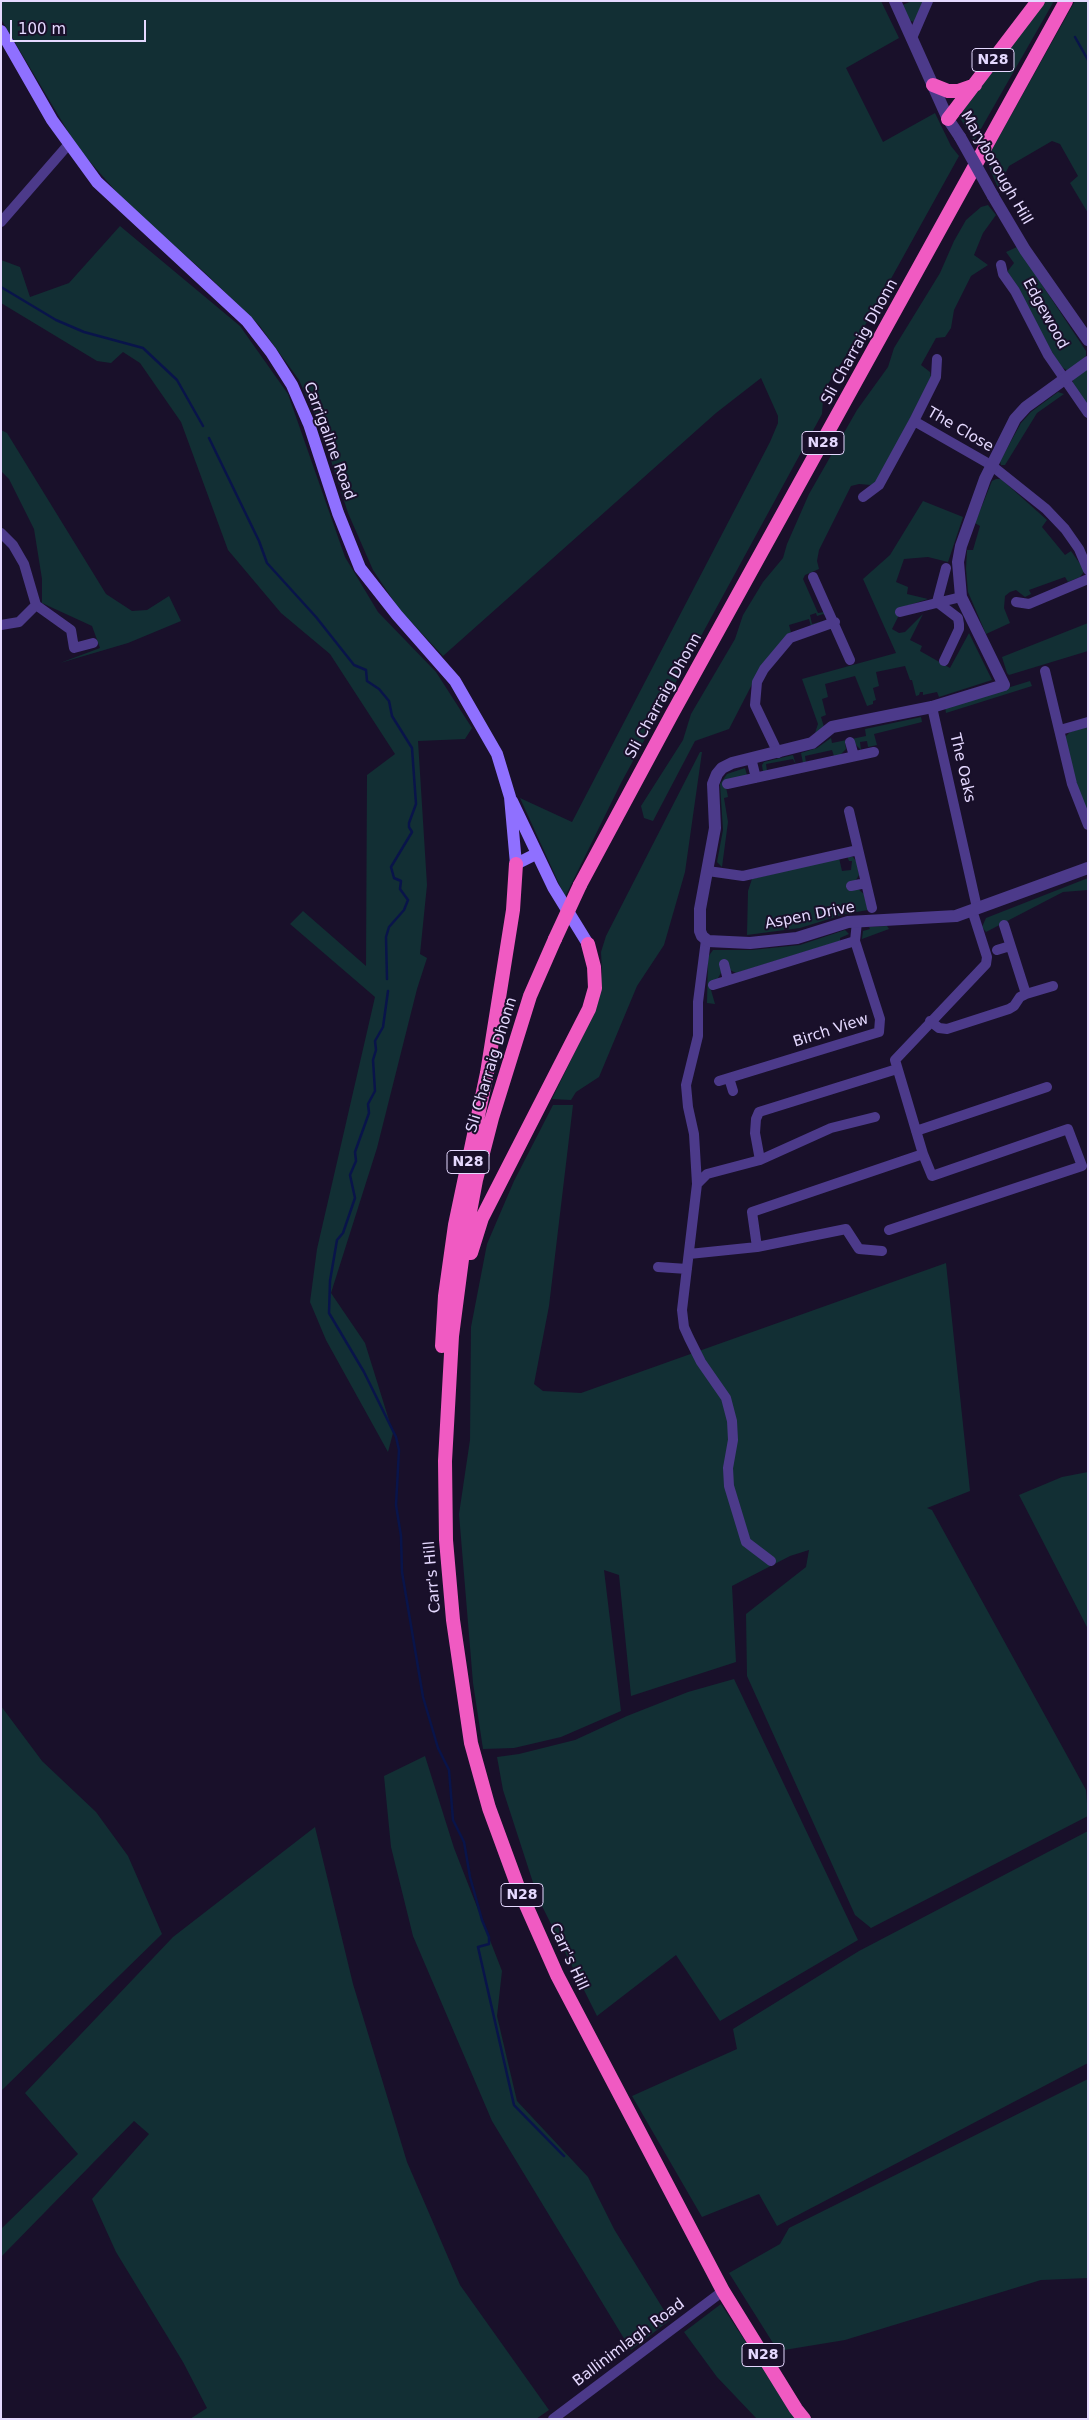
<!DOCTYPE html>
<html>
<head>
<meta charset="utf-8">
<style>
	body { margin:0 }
	#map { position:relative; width:1089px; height:2420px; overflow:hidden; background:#19102a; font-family:"DejaVu Sans",sans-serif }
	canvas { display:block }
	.frame { position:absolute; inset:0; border:2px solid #e5d9ff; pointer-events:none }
	.scale { position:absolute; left:10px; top:20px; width:136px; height:22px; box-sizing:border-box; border:2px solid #e5d9ff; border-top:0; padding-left:6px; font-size:15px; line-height:18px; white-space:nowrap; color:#e5d9ff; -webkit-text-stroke:4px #19102a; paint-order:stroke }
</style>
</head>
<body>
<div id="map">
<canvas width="1089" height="2420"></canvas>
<div class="frame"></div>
<div class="scale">100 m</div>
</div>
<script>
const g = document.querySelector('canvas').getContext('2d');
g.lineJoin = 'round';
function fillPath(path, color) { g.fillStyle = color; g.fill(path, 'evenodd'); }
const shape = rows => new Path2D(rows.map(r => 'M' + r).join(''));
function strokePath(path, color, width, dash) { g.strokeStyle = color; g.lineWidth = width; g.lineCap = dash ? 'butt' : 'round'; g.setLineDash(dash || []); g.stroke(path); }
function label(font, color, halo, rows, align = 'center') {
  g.font = font + ' "DejaVu Sans",sans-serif'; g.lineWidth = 4; g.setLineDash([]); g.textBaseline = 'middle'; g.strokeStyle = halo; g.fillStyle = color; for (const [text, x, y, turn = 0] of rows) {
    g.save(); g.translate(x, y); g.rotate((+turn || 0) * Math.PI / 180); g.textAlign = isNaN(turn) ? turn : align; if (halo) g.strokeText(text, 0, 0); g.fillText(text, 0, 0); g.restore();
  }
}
fillPath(shape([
	[1,1,881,1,899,38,846,68,883,142,935,113,951,146,959,156,867,322,828,384,823,400,822,414,621,783,565,897,520,798,572,822,770,442,778,423,778,416,761,378,716,413,443,656,399,609,373,570,348,513,320,427,299,380,259,325,203,271,126,203,85,156,70,135,1,19],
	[912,1,923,1,914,22,908,20,900,6],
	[1041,1,1054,1,974,141,955,110],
	[1075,1,1088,1,1088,213,1070,183,1078,176,1060,144,1052,141,1009,166,998,188,986,160],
	[988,205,996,215,983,233,974,255,988,265,971,276,954,310,951,328,945,337,936,338,921,365,930,372,931,377,878,481,871,485,859,484,851,486,819,550,817,561,819,569,805,575,803,579,818,613,824,612,826,616,823,614,817,616,816,613,810,615,812,624,823,621,811,626,809,619,789,625,791,632,762,665,729,729,695,741,653,821,644,818,641,806,683,740,691,714,735,639,743,615,763,582,783,558,787,544,809,494,857,410,888,367,894,348,940,273,954,241,966,220,981,207],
	[120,226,240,326,288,394,345,557,378,612,436,672,472,728,465,739,418,741,427,885,420,954,427,958,417,989,377,1148,331,1293,365,1343,393,1433,388,1452,326,1340,310,1302,317,1249,375,997,290,924,303,911,366,966,367,775,395,754,330,654,281,613,228,550,181,422,140,363,123,352,111,363,97,361,1,303,1,260,20,267,30,297,69,283],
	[1017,247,1086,351,1086,356,1068,371,1060,366,1027,307,1019,288,1007,272,1014,263,1006,252],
	[1088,366,1088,406,1073,385,1073,377],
	[1058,392,1064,394,1037,413,1005,465,1001,465,1000,461,1021,423,1031,412],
	[1,430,7,433,106,594,132,611,147,610,169,596,181,621,128,643,60,663,100,648,92,626,42,603,42,579,34,529,9,479,1,471],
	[996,479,1001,479,1047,520,1042,527,1065,555,1071,551,1083,568,1083,573,1080,577,1068,582,1065,577,1029,590,1031,594,1025,597,1016,590,1010,592,1005,596,1004,608,1010,623,986,634,968,592,966,569,967,550,973,550,980,526,975,523,992,481],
	[923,501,963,517,948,562,928,557,904,559,896,582,908,587,907,594,928,599,903,607,892,629,899,633,905,632,923,614,910,640,922,646,920,651,950,668,969,633,992,680,939,697,937,692,923,695,923,692,920,692,919,695,916,696,912,680,910,680,905,666,876,672,879,686,873,688,876,700,873,701,873,704,867,706,855,676,825,684,828,697,822,699,826,715,821,717,824,727,815,733,818,724,802,679,896,653,863,579,890,555],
	[1088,623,1088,651,1009,675,1007,673,1002,657],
	[1030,681,1032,686,946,713,945,707],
	[921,717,922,722,874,734,877,745,868,747,867,741,860,742,861,750,855,744,845,742,846,749,840,755,834,756,832,750,805,756,806,763,803,763,801,753,817,748,831,738,832,743,866,736,865,729],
	[1088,726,1088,814,1074,778,1065,737,1070,732],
	[700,752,702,752,685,872,664,945,637,986,599,1077,576,1092,571,1100,552,1099,596,1008,602,972,601,952,606,936],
	[793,755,796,765,793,759,766,764,767,771,763,772,762,765,764,762],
	[745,768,747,775,726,787,728,797,724,798,728,822,722,867,717,862,723,830,720,784,727,774],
	[847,856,853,857,857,862,859,875,856,880,858,889,864,894,868,910,845,914,800,928,747,935,748,891,752,879,839,858,842,871,851,870,852,861,849,861],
	[1088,878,1088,890,1063,892,986,932,982,927,986,918],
	[887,926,889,929,862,939,863,931,870,929,869,927],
	[845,930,849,934,840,938,840,941,736,973,730,970,721,973,711,990,715,1004,707,1003,708,957,713,950,752,950,800,945],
	[553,1105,573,1105,549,1306,534,1384,543,1391,581,1393,946,1263,970,1491,927,1508,932,1510,1086,1790,1088,1816,871,1928,855,1915,747,1676,746,1614,806,1567,809,1550,790,1556,732,1586,736,1662,631,1696,619,1575,604,1570,621,1711,561,1737,514,1748,483,1749,473,1683,459,1514,470,1440,471,1327,487,1244,514,1181],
	[1088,1472,1088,1629,1019,1495,1062,1477],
	[734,1679,858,1940,720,2021,676,1955,597,2016,538,1898,503,1790,497,1757,519,1754,575,1740,627,1716,688,1692],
	[1,1706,42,1761,96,1812,128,1856,162,1934,1,2091],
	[425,1756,454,1848,502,1971,497,2016,517,2101,588,2177,614,2229,670,2320,631,2350,492,2121,413,1936,391,1847,384,1776],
	[315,1827,353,1984,407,2162,460,2285,549,2410,536,2419,190,2419,207,2408,183,2362,116,2252,92,2199,149,2134,134,2121,1,2257,1,2229,78,2154,25,2093,173,1937],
	[1088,1831,1088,2063,777,2226,759,2194,702,2217,632,2096,737,2049,733,2029,859,1951],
	[1088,2079,1088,2278,1041,2280,845,2340,778,2351,729,2273,780,2244,789,2228],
	[721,2304,786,2404,796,2419,757,2419,717,2377,684,2332]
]), '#122f34');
strokePath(shape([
	[1075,37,1088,60],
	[1,287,56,320,84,332,143,348,177,380,203,426],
	[209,438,259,541,267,563,316,617,354,665,366,670,367,681,379,689,389,701,392,716,412,748,416,804,409,823,409,827,412,832,391,867,394,878,401,881,400,889,408,900,404,910,389,927,386,937,387,979],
	[388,991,383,1027,375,1041,376,1050,373,1060,375,1091,368,1104,369,1113,355,1152,356,1161,350,1175,355,1198,343,1233,337,1240,330,1281,329,1313,364,1372,396,1437,399,1450,396,1505,401,1536,402,1572,423,1697,438,1748,449,1770,453,1820,464,1842,470,1877,482,1920,489,1937,489,1944,478,1947,514,2105,564,2156]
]), '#09144a', 2.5);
strokePath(shape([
	[912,38,928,1],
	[1,222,68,145],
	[1001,265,1003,274,1015,291,1048,355,1088,413],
	[914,421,991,465,1046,509,1065,529,1079,549,1088,570],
	[863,497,879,485,914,421,936,377,937,359],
	[1,533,13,545,24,564,36,605,71,630,74,648,93,643],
	[813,577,850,660],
	[1016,602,1029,604,1088,579],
	[900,612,961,597],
	[1,625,19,622,36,605],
	[944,661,959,629,959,624,958,618,937,602,946,568],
	[1045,671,1072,784,1088,825],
	[932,707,977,908],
	[1060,730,1088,722],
	[850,742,854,756],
	[778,753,755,705,757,682,764,669,790,638,835,622],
	[751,758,756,778],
	[727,784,874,752],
	[849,811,872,908],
	[708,871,743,876,858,850],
	[851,886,866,883],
	[706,940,698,1002,698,1036,686,1085,688,1107,694,1134,697,1184,682,1310,684,1327,689,1338,701,1362,726,1398,732,1421,733,1440,728,1468,729,1486,746,1542,771,1561],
	[997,950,1010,946],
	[724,964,728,980],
	[713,985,855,941,857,922],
	[1026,994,1053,986],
	[930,1021,939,1028,947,1029,1009,1009,1014,1006,1020,997,1026,994,1004,925],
	[729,1078,733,1091],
	[719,1081,879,1032,880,1019,855,941],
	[916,1131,1047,1087],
	[760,1160,755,1133,756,1119,759,1112,897,1069],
	[697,1184,707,1174,760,1160,831,1128,875,1117],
	[889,1230,1082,1166,1068,1129,932,1176,923,1154],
	[757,1247,752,1212,923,1154,895,1060,986,964,987,957,972,910],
	[689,1254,757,1247,846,1229,859,1249,882,1251],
	[658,1267,687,1269],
	[553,2419,723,2291]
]), '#4c3a8a', 10);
strokePath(shape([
	[895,1,948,119,960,137],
	[993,196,1025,250,1088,340],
	[1088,362,1026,407,1015,419,985,479,961,546,958,562,961,597,1004,685,932,707,832,727,812,743,732,763,722,768,717,774,713,784,715,828,700,909,700,931,702,936,708,941,750,943,797,938,848,922,956,916,1088,868]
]), '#4c3a8a', 12);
strokePath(shape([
	[1,31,52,120,97,182,247,321,271,352,292,385,309,424,338,513,360,568,397,615,455,681,497,754,510,797,516,864,536,854],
	[512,801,553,887,588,944]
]), '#8f70ff', 12);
strokePath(shape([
	[933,85,948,91,958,91,975,85],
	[948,119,1038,1],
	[580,885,672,714,1066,1],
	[555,939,530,996,492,1118,476,1180,464,1244,452,1336,445,1461,446,1540,453,1620,471,1743,489,1808,518,1887,557,1975,723,2291,796,2409,804,2419],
	[471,1253,482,1218,589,1009,595,988,594,967,588,944],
	[442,1346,445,1296,455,1225,487,1073,513,910,516,864]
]), '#f05ac2', 14);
strokePath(shape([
	[960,137,993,196]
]), '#4c3a8a', 12);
strokePath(shape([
	[555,939,580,885]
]), '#f05ac2', 14);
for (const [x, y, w] of [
	[993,60,42],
	[823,443,42],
	[468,1162,42],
	[522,1895,42],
	[763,2355,42]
]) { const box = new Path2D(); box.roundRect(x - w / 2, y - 11.5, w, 23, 4); g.fillStyle = '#19102a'; g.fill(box); strokePath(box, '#e5d9ff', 1); }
label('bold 14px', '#e5d9ff', null, [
	["N28",993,60],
	["N28",823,443],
	["N28",468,1162],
	["N28",522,1895],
	["N28",763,2355]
]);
label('15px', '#e5d9ff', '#19102a', [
	["Maryborough Hill",996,168,60],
	["Edgewood",1045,314,61],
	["Sli Charraig Dhonn",860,342,-61],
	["The Close",960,430,30],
	["Carrigaline Road",329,441,70],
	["Sli Charraig Dhonn",664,696,-61],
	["The Oaks",962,768,77],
	["Aspen Drive",810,916,-11],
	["Birch View",831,1031,-18],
	["Sli Charraig Dhonn",492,1065,-73],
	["Carr's Hill",433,1577,-95],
	["Carr's Hill",568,1957,65],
	["Ballinimlagh Road",629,2343,-37]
]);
</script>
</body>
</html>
